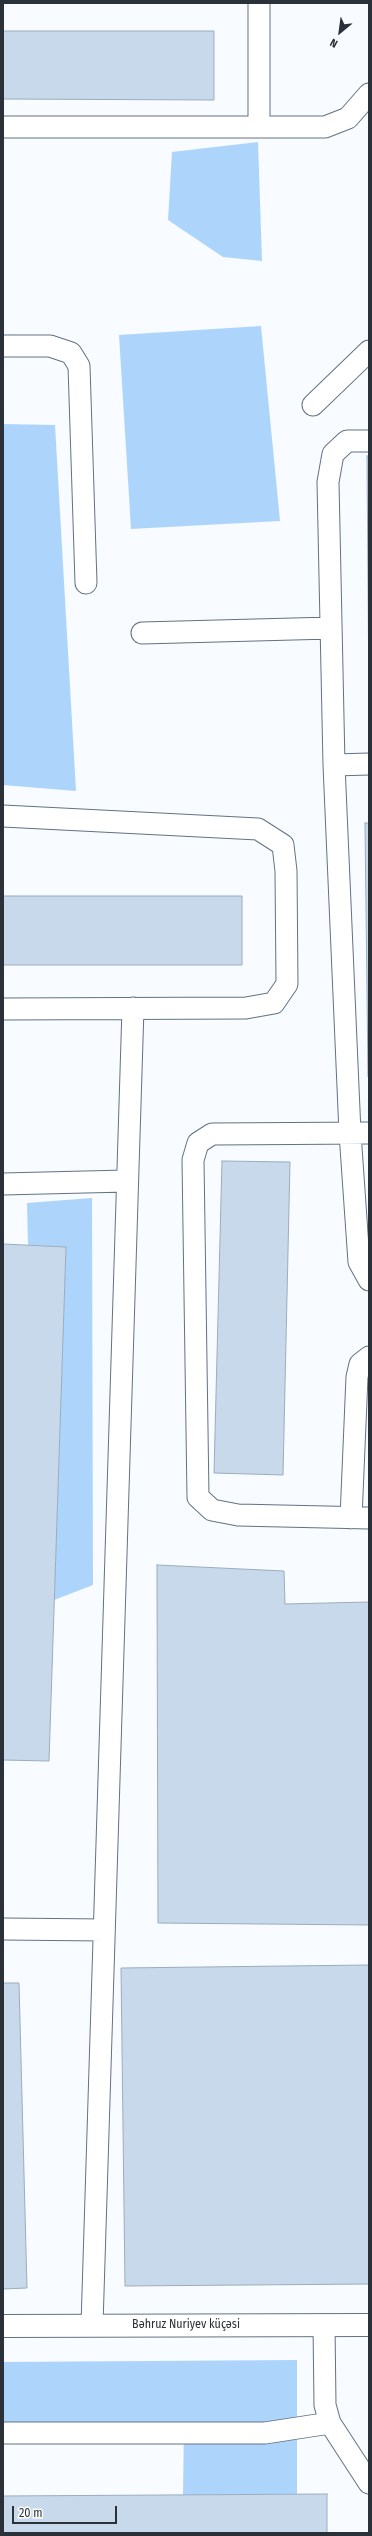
<!DOCTYPE html>
<html>
<head>
<meta charset="utf-8">
<style>
	body { margin:0 }
	#map { position:relative; width:372px; height:2536px; overflow:hidden; background:#f8fbff; font-family:"Fira Sans Condensed",sans-serif }
	canvas { display:block }
	.frame { position:absolute; inset:0; border:4px solid #2a3138; pointer-events:none }
	.north { position:absolute; left:320px; top:12px; width:40px; height:40px; -webkit-text-stroke:3px #fff; paint-order:stroke; rotate:209deg; font-size:11px; font-weight:700; line-height:16px; text-align:center; color:#2a3138 }
	.north::after { content:''; display:block; margin:auto; width:14px; height:18px; background:#2a3138; clip-path:polygon(50% 0,100% 100%,50% 72%,0 100%) }
	.scale { position:absolute; left:12px; top:2506px; width:105px; height:18px; box-sizing:border-box; border:2px solid #2a3138; border-top:0; padding-left:5px; font-size:12px; line-height:14px; white-space:nowrap; color:#2a3138; -webkit-text-stroke:3px #fff; paint-order:stroke }
</style>
</head>
<body>
<div id="map">
<canvas width="372" height="2536"></canvas>
<div class="frame"></div>
<div class="north">N</div>
<div class="scale">20 m</div>
</div>
<script>
const g = document.querySelector('canvas').getContext('2d');
g.lineJoin = 'round';
function fillPath(path, color) { g.fillStyle = color; g.fill(path, 'evenodd'); }
const shape = rows => new Path2D(rows.map(r => 'M' + r).join(''));
function strokePath(path, color, width, dash) { g.strokeStyle = color; g.lineWidth = width; g.lineCap = dash ? 'butt' : 'round'; g.setLineDash(dash || []); g.stroke(path); }
function label(font, color, halo, rows, align = 'center') {
  g.font = font + ' "Fira Sans Condensed",sans-serif'; g.lineWidth = 3.5; g.setLineDash([]); g.textBaseline = 'middle'; g.strokeStyle = halo; g.fillStyle = color; for (const [text, x, y, turn = 0] of rows) {
    g.save(); g.translate(x, y); g.rotate((+turn || 0) * Math.PI / 180); g.textAlign = isNaN(turn) ? turn : align; if (halo) g.strokeText(text, 0, 0); g.fillText(text, 0, 0); g.restore();
  }
}
fillPath(shape([
	[258,142,262,261,223,257,168,220,172,152],
	[261,326,280,521,131,529,119,335],
	[3,424,55,425,76,791,3,785],
	[92,1198,93,1585,54,1600,66,1247,28,1245,27,1203],
	[297,2360,297,2494,183,2495,184,2425,3,2425,3,2362]
]), '#add5fc');
const building = shape([
	[3,31,214,31,214,100,3,99,3,31],
	[367,456,369,456,369,707,367,456],
	[365,823,369,823,369,1077,368,1077,365,823],
	[3,896,242,896,242,965,3,965,3,896],
	[222,1161,290,1162,283,1475,214,1473,222,1161],
	[3,1244,66,1247,49,1761,3,1760,3,1244],
	[157,1565,284,1571,285,1604,369,1602,369,1925,158,1923,157,1565],
	[369,1965,369,2284,125,2286,121,1968,369,1965],
	[3,1983,19,1983,27,2288,3,2289,3,1983],
	[327,2494,327,2533,3,2533,3,2496,327,2494]
]);
fillPath(building, '#c7d9eb');
strokePath(building, '#9bacbe', 1);
const lane = shape([
	[3,127,325,127,348,118,369,94],
	[259,127,259,3],
	[3,346,50,346,71,353,79,366,86,583],
	[313,405,369,351],
	[369,441,347,441,333,454,328,482,334,765,350,1133,359,1262,369,1280],
	[142,633,331,628],
	[334,765,369,764],
	[3,816,258,829,283,845,286,871,287,984,274,1003,246,1008,3,1009],
	[369,1133,212,1134,198,1143,193,1160,198,1497,212,1510,238,1515,369,1518],
	[3,1184,126,1181],
	[351,1518,357,1377,360,1364,369,1357],
	[3,1929,104,1930],
	[92,2325,133,1008],
	[324,2325,325,2405,330,2423,369,2483],
	[3,2433,265,2433,330,2423]
]);
const street = shape([
	[3,2326,369,2325]
]);
strokePath(lane, '#627282', 23);
strokePath(street, '#627282', 24);
strokePath(lane, '#fff', 21);
strokePath(street, '#fff', 22);
label('12px', '#2a3138', '#fff', [
	["Bəhruz Nuriyev küçəsi",186,2325]
]);
</script>
</body>
</html>
